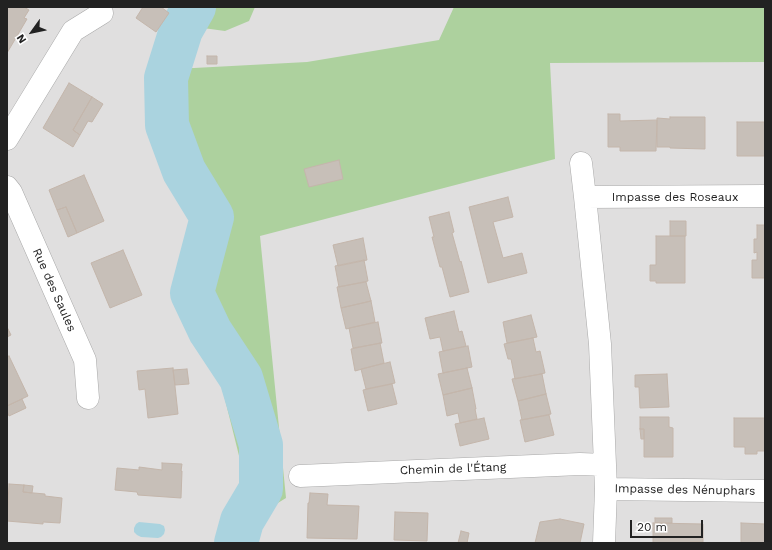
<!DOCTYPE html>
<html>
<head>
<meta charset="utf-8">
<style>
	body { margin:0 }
	#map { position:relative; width:772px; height:550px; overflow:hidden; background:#f2efe9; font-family:"Work Sans",sans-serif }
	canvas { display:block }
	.frame { position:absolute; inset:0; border:8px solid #222; pointer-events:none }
	.north { position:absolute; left:12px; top:12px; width:40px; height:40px; -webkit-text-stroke:3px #fff; paint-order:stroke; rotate:237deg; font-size:11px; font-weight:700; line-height:16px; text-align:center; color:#222 }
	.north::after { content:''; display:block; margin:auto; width:14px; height:18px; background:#222; clip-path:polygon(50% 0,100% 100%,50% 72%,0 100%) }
	.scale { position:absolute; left:630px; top:520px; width:73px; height:18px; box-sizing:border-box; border:2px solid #222; border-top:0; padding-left:5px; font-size:12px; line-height:14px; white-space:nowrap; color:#222; -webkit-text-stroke:3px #fff; paint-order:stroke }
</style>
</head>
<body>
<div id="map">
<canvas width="772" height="550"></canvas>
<div class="frame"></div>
<div class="north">N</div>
<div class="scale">20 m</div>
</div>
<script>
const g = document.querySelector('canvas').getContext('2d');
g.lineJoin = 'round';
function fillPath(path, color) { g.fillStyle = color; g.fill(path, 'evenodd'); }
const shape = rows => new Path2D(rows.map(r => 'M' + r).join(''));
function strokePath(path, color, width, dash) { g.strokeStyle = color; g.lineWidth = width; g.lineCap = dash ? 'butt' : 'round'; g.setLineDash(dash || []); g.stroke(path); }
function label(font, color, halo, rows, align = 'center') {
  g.font = font + ' "Work Sans",sans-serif'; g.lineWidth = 3; g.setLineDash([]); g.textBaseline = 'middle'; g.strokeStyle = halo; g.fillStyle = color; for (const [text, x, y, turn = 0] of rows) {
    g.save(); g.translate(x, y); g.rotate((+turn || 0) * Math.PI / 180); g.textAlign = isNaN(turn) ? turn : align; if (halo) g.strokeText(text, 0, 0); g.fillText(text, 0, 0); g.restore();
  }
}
fillPath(shape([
	[7,7,765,7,765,543,7,543]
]), '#e0dfdf');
fillPath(shape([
	[186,7,255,7,249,21,225,31,203,28,186,14],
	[454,7,765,7,765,62,550,63,555,159,260,236,286,498,263,512,250,500,208,331,185,292,185,258,204,222,203,203,157,149,153,129,158,100,175,69,307,62,439,40]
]), '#add19e');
fillPath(shape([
	[139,522,160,524,164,526,165,530,164,534,161,537,158,538,141,537,137,535,134,532,134,528,136,524]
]), '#aad3df');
strokePath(shape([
	[194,7,181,30,166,78,167,125,184,171,212,217,192,293,210,331,241,378,261,445,261,489,242,521,236,543]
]), '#aad3df', 44);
const building = shape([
	[7,7,24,7,29,10,24,18,27,19,7,53,7,7],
	[143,7,161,7,169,13,156,32,136,18,143,7],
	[207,56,217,56,217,64,207,64,207,56],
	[69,83,92,97,73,130,80,135,73,147,43,128,69,83],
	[92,97,103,104,92,122,88,121,80,135,73,130,92,97],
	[608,114,620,114,620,121,657,120,656,151,620,151,620,147,608,147,608,114],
	[670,117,705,117,705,149,670,148,670,147,657,147,657,118,670,119,670,117],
	[737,122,765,122,765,156,737,156,737,122],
	[339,160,343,179,309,187,304,169,339,160],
	[84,175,104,221,77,233,66,207,57,210,49,190,84,175],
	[508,197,513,217,493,222,503,258,522,253,527,273,488,283,469,207,508,197],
	[66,207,77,233,68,237,57,210,66,207],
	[449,212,454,232,452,233,460,262,461,261,469,292,450,297,442,267,440,267,432,237,434,237,429,217,449,212],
	[670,221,686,221,686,236,670,236,670,221],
	[757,225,765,225,765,278,752,278,752,260,757,260,757,252,754,253,754,239,757,239,757,225],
	[656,236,685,236,685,283,656,283,656,281,650,281,650,265,656,265,656,236],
	[363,238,367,260,338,266,333,245,363,238],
	[123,250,142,295,110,308,91,263,123,250],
	[364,260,368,281,339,287,335,266,364,260],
	[366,282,371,301,341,308,337,287,366,282],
	[371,301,375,322,346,329,341,308,371,301],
	[454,311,459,332,462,331,466,346,443,351,440,337,430,339,425,318,454,311],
	[531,315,537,337,507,343,503,322,531,315],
	[378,322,382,343,353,348,349,328,378,322],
	[7,327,11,335,7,337,7,327],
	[533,338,536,352,540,351,545,373,515,379,511,359,508,359,504,344,533,338],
	[380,343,384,363,355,371,351,349,380,343],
	[468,346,472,367,443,373,439,352,468,346],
	[9,356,28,396,7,406,7,357,9,356],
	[390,362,395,383,366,389,361,369,390,362],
	[173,368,178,414,148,418,145,389,139,390,137,371,173,368],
	[467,368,472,388,443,395,438,374,467,368],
	[187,369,189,384,175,385,173,370,187,369],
	[542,374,546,394,518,401,512,379,542,374],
	[667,374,669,407,640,408,639,387,635,387,635,375,667,374],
	[392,384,397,404,368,411,363,390,392,384],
	[472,388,476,409,475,409,477,419,460,423,458,413,447,416,443,395,472,388],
	[546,394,551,414,522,420,518,401,546,394],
	[22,399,26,408,9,416,7,411,7,406,22,399],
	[549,415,554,435,525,442,520,420,549,415],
	[640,417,669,417,669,427,673,428,673,457,644,457,644,429,640,429,640,417],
	[484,418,489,439,460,446,455,424,484,418],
	[734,418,765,418,765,451,757,451,757,454,745,454,745,447,734,447,734,418],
	[640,429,644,429,644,439,641,439,640,429],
	[162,463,182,464,181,471,182,471,181,498,138,495,137,492,115,490,117,468,139,470,139,467,162,470,162,463],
	[9,484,24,485,23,492,45,494,45,496,62,498,60,523,43,522,43,524,7,521,9,484],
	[24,485,33,486,32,493,23,492,24,485],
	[310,493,328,494,327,505,359,506,357,539,307,538,308,503,309,503,310,493],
	[395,512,428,513,427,541,394,540,395,512],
	[655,518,672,518,672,523,655,523,655,518],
	[560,519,584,524,580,543,535,543,540,522,560,519],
	[653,523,703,524,703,542,690,542,690,543,653,543,653,523],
	[741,523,765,524,765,543,741,543,741,523],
	[461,531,469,533,467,543,458,543,461,531]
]);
fillPath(building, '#c7bfb8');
strokePath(building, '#c4b6ab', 1);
const minor = shape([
	[7,139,73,31,102,13],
	[581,163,585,197,600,344,606,489,604,543],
	[7,187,11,192,85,360,88,398],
	[585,197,765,196],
	[300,476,580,464,605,465],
	[606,489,765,491]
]);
strokePath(minor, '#a9a9a9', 23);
strokePath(minor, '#fff', 22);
label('12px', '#222', '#fff', [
	["Impasse des Roseaux",675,197],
	["Rue des Saules",54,290,66],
	["Chemin de l'Étang",453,469,-2],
	["Impasse des Nénuphars",685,490,1]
]);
</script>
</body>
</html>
